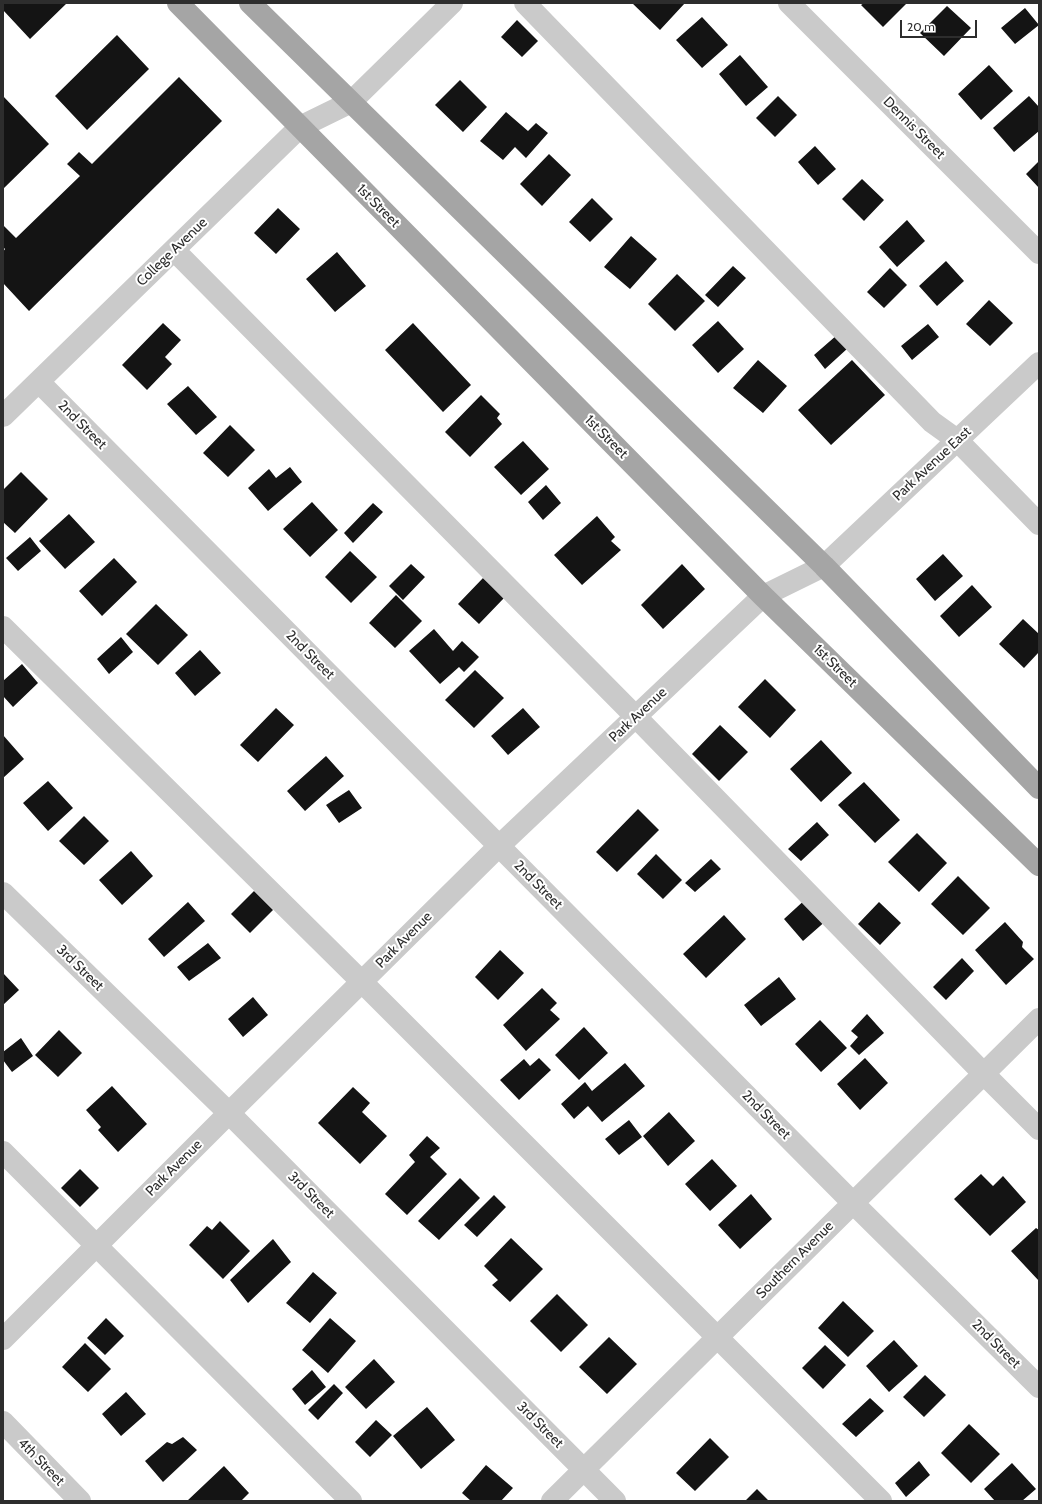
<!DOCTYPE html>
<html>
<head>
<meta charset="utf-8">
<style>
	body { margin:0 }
	#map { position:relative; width:1042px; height:1504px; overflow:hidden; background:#fff; font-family:Cabin,sans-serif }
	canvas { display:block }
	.frame { position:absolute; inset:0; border:4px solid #2d2d2d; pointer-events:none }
	.scale { position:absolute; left:900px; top:20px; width:77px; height:18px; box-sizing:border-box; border:2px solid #2d2d2d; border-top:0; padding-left:5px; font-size:12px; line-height:14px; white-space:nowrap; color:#2d2d2d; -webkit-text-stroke:3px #fff; paint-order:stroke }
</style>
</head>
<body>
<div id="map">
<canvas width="1042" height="1504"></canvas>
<div class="frame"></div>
<div class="scale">20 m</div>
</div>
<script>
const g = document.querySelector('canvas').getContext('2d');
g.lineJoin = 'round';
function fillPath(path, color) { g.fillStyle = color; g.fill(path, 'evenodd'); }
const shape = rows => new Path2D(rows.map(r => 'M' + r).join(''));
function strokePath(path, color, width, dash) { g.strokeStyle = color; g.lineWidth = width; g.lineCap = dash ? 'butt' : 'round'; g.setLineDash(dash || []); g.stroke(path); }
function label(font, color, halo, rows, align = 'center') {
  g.font = font + ' Cabin,sans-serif'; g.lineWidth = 4; g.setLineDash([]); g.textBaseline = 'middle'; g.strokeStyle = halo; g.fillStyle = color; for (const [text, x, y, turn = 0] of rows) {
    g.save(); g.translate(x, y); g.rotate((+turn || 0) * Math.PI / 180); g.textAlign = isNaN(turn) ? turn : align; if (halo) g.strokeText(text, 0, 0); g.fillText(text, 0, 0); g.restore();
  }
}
fillPath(shape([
	[3,3,67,3,30,39,3,10],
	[632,3,685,3,660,30],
	[864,3,907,3,883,27,861,5],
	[947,6,971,28,944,56,920,33],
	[1025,8,1039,25,1015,44,1001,28],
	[702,17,728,45,702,68,676,40],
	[517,20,538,41,522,57,501,37],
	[117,35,149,69,87,130,55,96],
	[740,55,768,87,746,106,719,74],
	[989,65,1013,91,981,120,958,94],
	[179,77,222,121,29,311,3,283,3,252,5,249,3,247,3,225,16,238,80,176,67,164,79,152,92,164],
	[460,80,487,107,463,132,435,105],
	[3,96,49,144,3,189],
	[778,96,797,115,775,137,756,118],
	[1029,96,1039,107,1039,131,1014,152,993,128],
	[506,112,528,131,536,123,548,133,526,158,515,147,503,160,480,141],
	[815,146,836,169,818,185,798,162],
	[549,154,571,175,542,206,520,184],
	[1039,161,1039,188,1026,174],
	[862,179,884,200,864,221,842,199],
	[592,198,613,219,590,242,569,222],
	[278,208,300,229,276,254,254,233],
	[907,220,925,241,897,267,879,247],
	[631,236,657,259,630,289,604,267],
	[337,252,366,286,335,312,306,279],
	[946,261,964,281,937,306,919,286],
	[733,266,746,278,718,307,705,295],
	[890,268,907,285,884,308,867,292],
	[677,274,705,301,675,331,648,304],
	[989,300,1013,323,990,346,966,324],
	[718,321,744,349,718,373,692,345],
	[163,323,181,340,165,357,172,364,147,390,122,365],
	[413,323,471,385,443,412,385,350],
	[928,324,939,337,912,360,901,346],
	[837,335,848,348,825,369,814,355],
	[758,360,787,386,763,413,733,388],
	[852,360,885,395,831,445,798,410],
	[188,386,217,417,196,435,167,404],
	[481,395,500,414,497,418,502,424,470,457,445,432],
	[230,425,255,450,228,477,203,453],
	[523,441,549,469,521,495,494,467],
	[290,467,302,482,268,511,248,488,269,469,276,478],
	[21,472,48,499,15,533,3,522,3,490],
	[546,485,561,503,543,520,528,502],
	[312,502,338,530,310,557,283,529],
	[373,503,383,512,353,543,344,533],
	[69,514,95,542,65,569,39,541],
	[597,516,615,537,611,541,621,550,582,585,554,555],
	[30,537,41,551,18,571,6,558],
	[350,551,377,577,351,603,325,577],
	[943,554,963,576,935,601,916,579],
	[114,558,137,582,102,616,79,591],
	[411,564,425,577,403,600,389,586],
	[682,564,705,589,663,629,641,605],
	[483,578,504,598,479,624,458,604],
	[972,585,992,607,959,637,940,616],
	[396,595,422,621,395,648,369,623],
	[156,604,188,635,158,665,126,634],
	[1023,619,1039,634,1039,652,1024,668,999,644],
	[434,629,453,651,462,641,479,657,464,672,459,667,440,684,409,651],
	[121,637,133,652,109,674,97,659],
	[200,650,221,673,195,696,175,673],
	[22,664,38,683,13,707,3,696,3,681],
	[475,670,504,698,474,728,445,700],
	[765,679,796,710,770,738,738,707],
	[276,708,294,725,258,762,240,745],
	[523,708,540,727,508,755,491,736],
	[720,725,748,752,719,781,692,754],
	[3,735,24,759,3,778],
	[821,740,852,773,821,802,790,769],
	[326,756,344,776,305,811,287,791],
	[48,781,73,808,48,831,23,803],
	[864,782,900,820,875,843,838,805],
	[349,790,362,808,339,823,326,805],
	[638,809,659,830,617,872,596,852],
	[84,816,109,841,84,865,59,841],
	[817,822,829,835,801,861,788,849],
	[917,833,947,863,919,892,888,862],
	[131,851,153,876,122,905,99,880],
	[656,854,682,880,663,899,637,874],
	[711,859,721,869,695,892,685,883],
	[958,876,990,908,963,935,931,904],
	[254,891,273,910,250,933,231,914],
	[808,897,828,919,803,941,784,919],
	[188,902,205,921,164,957,148,939],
	[879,902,901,923,880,945,858,924],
	[724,915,746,939,706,978,683,954],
	[1005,922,1023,942,1022,947,1034,959,1006,985,975,950],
	[208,943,221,958,189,981,177,967],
	[500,950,524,973,498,1000,475,977],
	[962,958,974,971,946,1000,933,987],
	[3,973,19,990,3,1005],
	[779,977,796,999,761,1026,744,1005],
	[542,988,557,1003,550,1010,560,1019,526,1051,503,1025],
	[253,997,268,1015,243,1037,228,1019],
	[867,1014,884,1033,859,1055,850,1046,858,1037,851,1031],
	[820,1020,847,1048,821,1072,795,1044],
	[584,1027,608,1053,579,1080,555,1055],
	[59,1030,82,1053,58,1077,35,1055],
	[21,1038,33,1056,12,1072,3,1060,3,1052],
	[539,1058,551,1070,519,1100,500,1080,524,1059,530,1066],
	[865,1058,888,1083,860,1110,837,1084],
	[625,1063,645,1086,602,1122,588,1106,574,1119,561,1104,585,1082,592,1091],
	[112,1086,147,1124,118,1152,98,1130,101,1127,86,1110],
	[353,1087,370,1103,362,1112,387,1136,360,1164,318,1123],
	[669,1112,695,1141,668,1166,643,1136],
	[629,1120,642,1137,619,1155,605,1139],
	[427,1136,440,1148,430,1157,447,1174,407,1215,385,1194,415,1162,409,1155],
	[712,1159,737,1186,710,1211,685,1184],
	[80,1169,99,1188,80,1207,61,1188],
	[981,1174,993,1186,1003,1176,1026,1202,990,1236,954,1199],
	[460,1178,480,1198,439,1240,418,1221],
	[751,1194,772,1219,740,1249,718,1225],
	[494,1195,506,1207,477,1237,464,1225],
	[220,1221,250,1251,223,1279,189,1245,207,1226,212,1230],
	[1036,1228,1039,1230,1039,1281,1011,1251],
	[511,1238,543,1269,510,1302,492,1285,498,1280,484,1266],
	[273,1239,291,1262,248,1303,230,1280],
	[313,1272,337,1293,310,1323,286,1303],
	[557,1294,588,1325,561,1352,530,1321],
	[843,1301,874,1331,848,1357,818,1328],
	[106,1318,124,1336,105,1355,87,1338],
	[330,1318,356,1341,328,1373,302,1350],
	[609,1337,637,1364,607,1394,579,1367],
	[894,1340,918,1366,889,1392,866,1366],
	[85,1343,111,1369,88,1392,62,1367],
	[825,1345,846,1365,823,1389,802,1368],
	[374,1359,395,1382,366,1409,345,1387],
	[312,1370,326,1387,305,1405,292,1389],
	[925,1375,946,1395,924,1417,903,1397],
	[334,1384,343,1393,318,1420,308,1410],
	[126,1392,146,1414,121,1436,102,1414],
	[870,1398,884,1411,856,1437,842,1424],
	[427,1407,455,1440,421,1469,393,1436],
	[376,1420,392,1435,370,1457,355,1442],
	[969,1424,1000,1454,971,1483,941,1453],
	[183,1437,197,1450,163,1482,145,1461,167,1442,172,1444],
	[710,1438,729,1457,695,1491,676,1473],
	[919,1461,930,1475,906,1497,895,1483],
	[1012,1463,1036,1489,1022,1501,995,1501,984,1489],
	[486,1465,513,1488,501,1501,471,1501,462,1493],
	[224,1466,249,1493,241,1501,187,1501],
	[757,1489,769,1501,745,1501]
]), '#141414');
strokePath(shape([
	[525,3,932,422,957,440,1039,524],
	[789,3,1039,253],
	[174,250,636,717,984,1074,1039,1129],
	[39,382,853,1203,1039,1387],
	[3,416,300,127,351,102,452,3],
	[3,627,362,982,881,1501],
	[3,893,229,1113,615,1501],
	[3,1152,351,1501],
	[3,1339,229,1113,499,846,763,596,824,566,1039,363],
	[3,1422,80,1501],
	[552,1501,1039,1019]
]), '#cacaca', 22);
strokePath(shape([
	[178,3,763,596,1039,865],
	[250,3,824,566,1039,788]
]), '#a5a5a5', 22);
label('14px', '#2d2d2d', '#fff', [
	["Dennis Street",914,128,45],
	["1st Street",378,206,45],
	["College Avenue",172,252,-44],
	["2nd Street",82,425,45],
	["1st Street",606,437,45],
	["Park Avenue East",932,464,-43],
	["2nd Street",310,655,45],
	["1st Street",835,666,44],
	["Park Avenue",638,715,-43],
	["2nd Street",538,885,45],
	["Park Avenue",404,940,-45],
	["3rd Street",80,968,44],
	["2nd Street",766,1115,45],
	["Park Avenue",174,1168,-45],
	["3rd Street",311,1195,45],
	["Southern Avenue",795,1260,-45],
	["2nd Street",996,1344,45],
	["3rd Street",540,1425,45],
	["4th Street",41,1462,46]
]);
</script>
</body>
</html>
